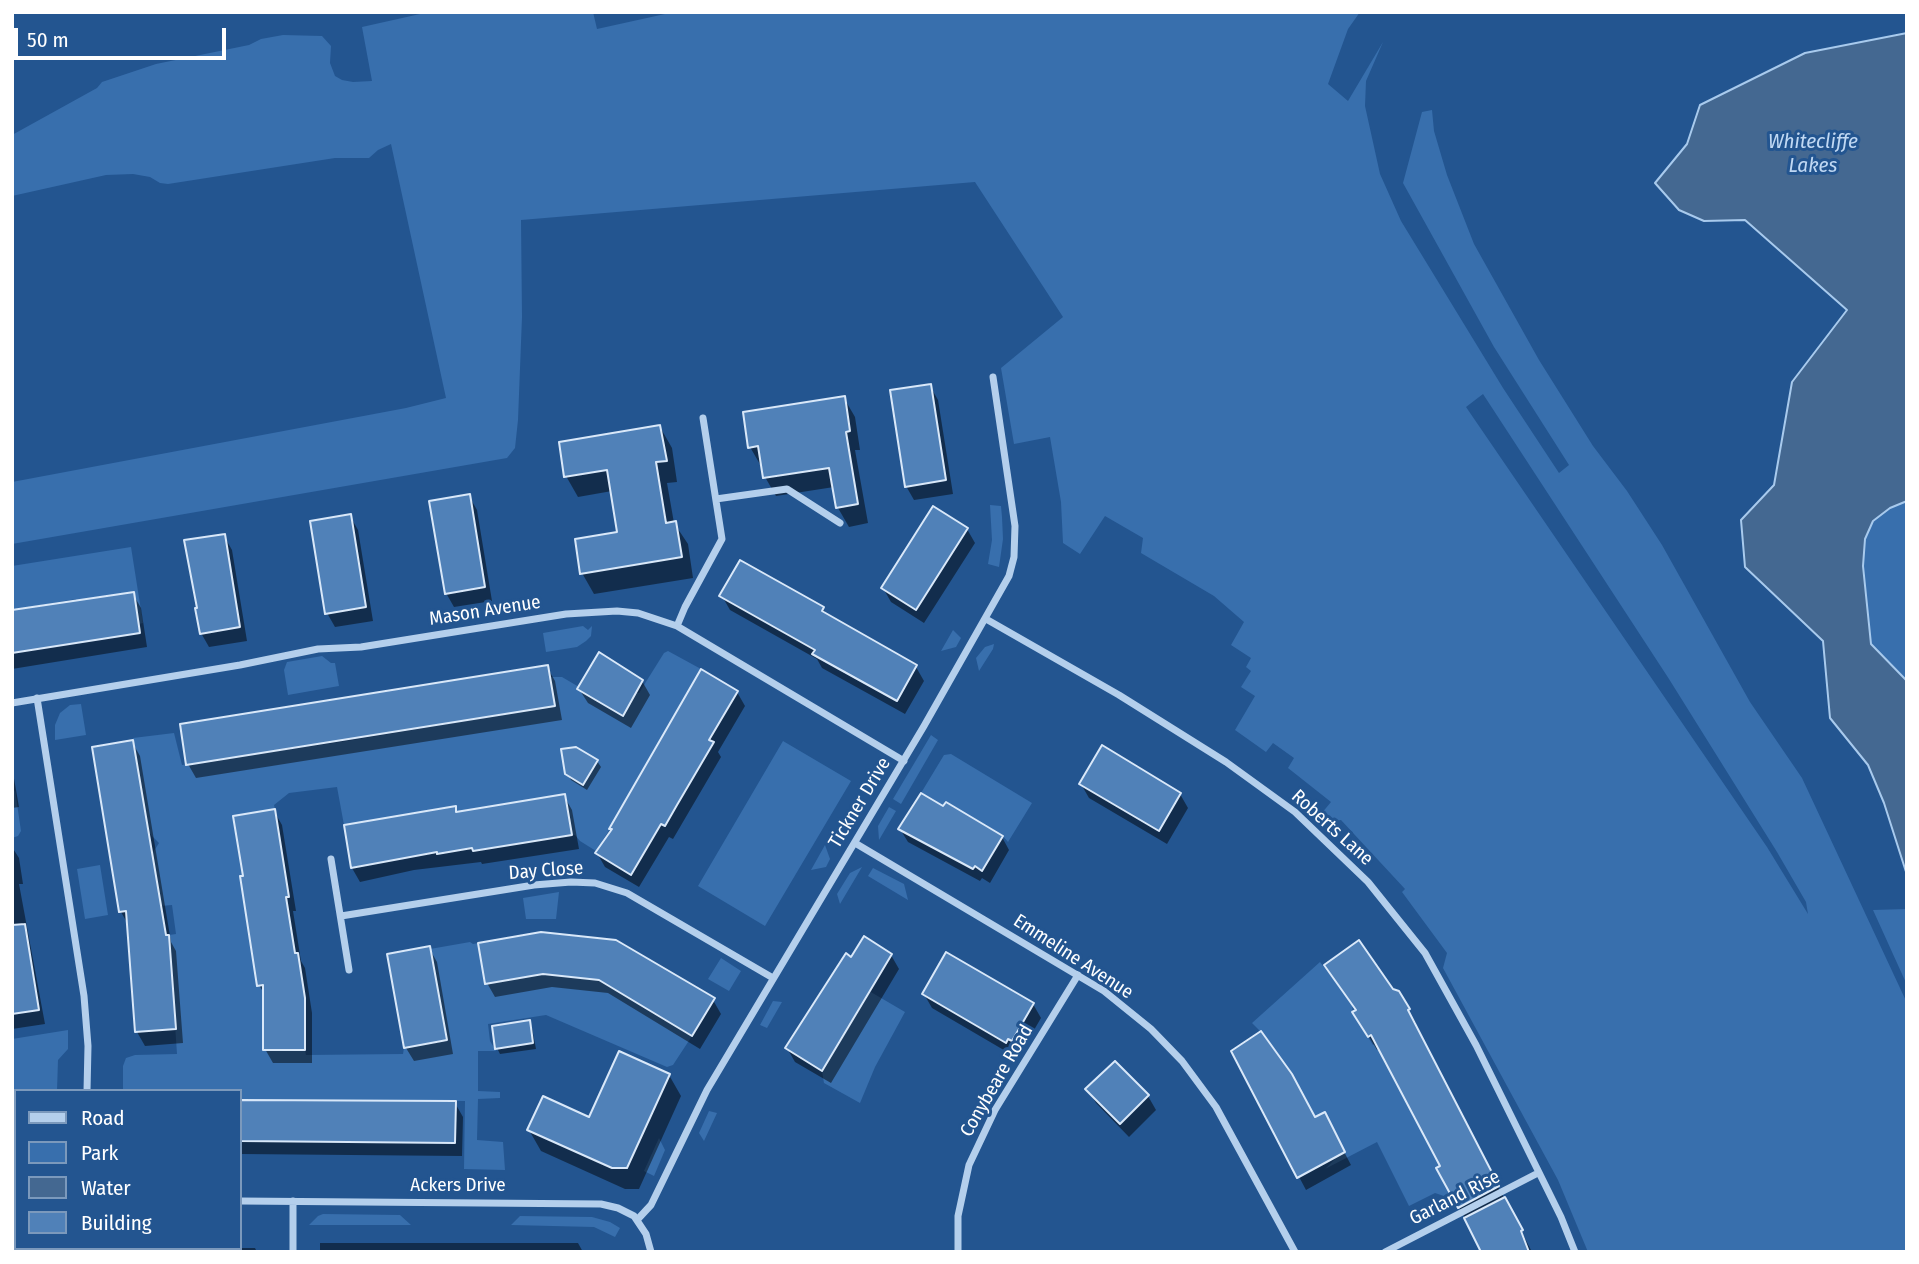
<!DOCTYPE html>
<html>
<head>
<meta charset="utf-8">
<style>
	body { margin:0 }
	#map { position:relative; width:1919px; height:1264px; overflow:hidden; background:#235590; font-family:"Fira Sans Condensed",sans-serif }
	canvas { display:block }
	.frame { position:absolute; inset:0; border:14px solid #fff; pointer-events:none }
	.legend { position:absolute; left:14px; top:1089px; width:228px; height:161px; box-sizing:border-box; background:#235590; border:2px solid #7b99bc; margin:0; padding:9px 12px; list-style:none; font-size:21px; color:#fff }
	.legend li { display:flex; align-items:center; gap:14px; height:35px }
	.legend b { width:35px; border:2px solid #7b99bc }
	.scale { position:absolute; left:14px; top:28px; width:212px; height:32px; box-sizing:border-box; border:4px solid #fff; border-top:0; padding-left:9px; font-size:21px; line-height:24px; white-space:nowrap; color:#fff; -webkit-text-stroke:5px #235590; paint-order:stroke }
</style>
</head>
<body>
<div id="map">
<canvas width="1919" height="1264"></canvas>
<div class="frame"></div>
<ul class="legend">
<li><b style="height:9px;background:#b4cfec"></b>Road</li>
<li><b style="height:19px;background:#386fad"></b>Park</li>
<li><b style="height:19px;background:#446891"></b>Water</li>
<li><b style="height:19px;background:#5081b8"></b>Building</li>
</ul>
<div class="scale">50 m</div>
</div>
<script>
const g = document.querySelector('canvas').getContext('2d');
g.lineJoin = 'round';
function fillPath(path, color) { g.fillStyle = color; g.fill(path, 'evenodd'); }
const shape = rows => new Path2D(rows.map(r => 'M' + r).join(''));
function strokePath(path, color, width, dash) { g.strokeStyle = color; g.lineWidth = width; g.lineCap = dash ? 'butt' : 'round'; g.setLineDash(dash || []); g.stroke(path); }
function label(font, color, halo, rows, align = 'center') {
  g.font = font + ' "Fira Sans Condensed",sans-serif'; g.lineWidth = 6; g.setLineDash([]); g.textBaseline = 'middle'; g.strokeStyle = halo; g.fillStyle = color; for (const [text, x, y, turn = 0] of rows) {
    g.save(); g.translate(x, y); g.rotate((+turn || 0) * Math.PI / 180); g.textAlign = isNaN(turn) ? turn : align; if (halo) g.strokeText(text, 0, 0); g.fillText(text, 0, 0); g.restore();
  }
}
fillPath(shape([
	[429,12,593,12,597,29,674,12,1360,12,1348,29,1328,84,1348,101,1383,42,1366,81,1365,106,1380,174,1401,221,1503,388,1559,473,1569,465,1494,347,1403,183,1422,112,1432,110,1434,131,1447,175,1474,244,1539,360,1593,446,1627,491,1662,545,1750,702,1802,778,1907,1003,1907,1252,1588,1252,1558,1180,1443,968,1447,953,1402,892,1405,889,1341,820,1320,823,1316,820,1331,802,1288,768,1294,758,1273,743,1266,752,1235,730,1255,696,1241,687,1251,671,1246,667,1251,658,1231,645,1244,622,1214,596,1141,553,1143,538,1105,516,1080,554,1063,543,1061,502,1050,437,1014,444,1001,368,1063,317,975,182,521,220,522,317,518,420,515,448,507,458,12,544,12,482,406,408,446,398,391,144,378,150,369,158,335,158,168,184,160,183,150,177,133,174,106,175,12,196,12,135,97,88,102,82,156,64,249,45,261,39,283,35,322,36,331,46,330,63,335,76,342,80,353,82,372,81,362,27],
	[1483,394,1669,679,1777,852,1806,902,1808,914,1767,847,1466,407],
	[1907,408,1907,691,1759,559],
	[990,505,1001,506,1002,517,1003,539,999,567,988,564,992,540],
	[131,547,143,623,139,624,134,592,81,601,86,642,83,641,76,599,12,610,12,566],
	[583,626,588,630,592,626,591,636,586,641,577,647,546,652,543,633],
	[953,630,961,638,956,647,941,651],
	[994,644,993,649,979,671,976,658,985,647],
	[668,651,701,669,676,712,681,716,596,851,580,841,575,835,572,835,565,795,466,810,458,819,455,806,344,825,337,787,289,793,274,805,275,809,233,817,242,868,285,869,240,876,257,985,274,983,263,997,263,1050,305,1050,306,1055,403,1054,404,1048,446,1041,430,949,470,942,473,944,478,943,485,983,533,944,601,980,692,1036,673,1065,667,1067,546,1015,488,1024,490,1041,496,1051,478,1051,478,1091,500,1092,500,1098,478,1099,477,1140,503,1142,505,1170,464,1169,465,1101,240,1100,240,1091,123,1091,123,1066,126,1058,135,1055,177,1054,169,935,176,934,172,905,161,906,152,854,159,843,149,833,133,738,174,733,182,765,347,741,555,706,550,677,562,677,579,687,639,693,664,653],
	[322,656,331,663,335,663,339,686,288,695,284,670,287,662],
	[81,704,86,735,55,740,55,725,60,713,70,705],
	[931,735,938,740,901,804,893,799],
	[783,741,851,781,765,926,698,886],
	[951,754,1032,803,1008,842,1003,836,983,824,962,812,944,807,921,793,944,755],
	[15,790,21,831,18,836,12,838,12,794],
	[889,807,896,811,879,840,878,826],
	[825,845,830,859,826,867,811,870],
	[100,865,108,915,85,919,77,869],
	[862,867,840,904,837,894,850,873],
	[873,868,904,884,908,900,868,876],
	[559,892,556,919,526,919,523,898],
	[1907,909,1907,985,1873,910],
	[721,958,741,971,729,991,708,979],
	[1320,962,1353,1004,1352,1012,1373,1045,1399,1030,1378,1049,1401,1093,1409,1096,1406,1103,1440,1166,1437,1168,1450,1193,1444,1196,1435,1193,1409,1206,1377,1142,1325,1169,1335,1159,1334,1129,1325,1112,1315,1117,1292,1075,1266,1079,1280,1059,1261,1032,1252,1023],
	[864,988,905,1012,875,1067,860,1103,824,1083,822,1071,867,998,860,994],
	[773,1001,782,1002,767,1028,760,1025],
	[68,1030,68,1049,58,1060,57,1091,16,1091,16,1099,12,1099,12,1039],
	[709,1111,717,1113,704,1141,699,1133],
	[659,1138,665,1150,654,1176,644,1171],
	[323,1214,400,1215,411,1225,309,1225,318,1216],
	[520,1216,592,1217,610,1222,620,1228,615,1237,594,1227,511,1225]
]), '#386fad');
const water = shape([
	[1907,33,1907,501,1890,508,1873,521,1865,539,1863,566,1871,644,1907,681,1907,875,1884,803,1868,765,1830,718,1823,641,1745,567,1741,520,1774,485,1792,382,1847,310,1745,220,1704,221,1679,210,1655,183,1687,144,1700,105,1805,53,1907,33]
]);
fillPath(water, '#446891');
strokePath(water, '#a8caed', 2);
fillPath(shape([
	[930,386,938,400,953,494,914,500,906,486],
	[844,398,855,417,860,450,855,450,868,523,849,527,838,508,834,487,776,496,765,477,763,466,761,466,750,447],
	[660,427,672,448,677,482,667,483,674,523,688,544,693,578,594,594,582,573,619,534,612,491,578,497,566,476],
	[469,496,477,510,492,601,454,607,446,593],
	[350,516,358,530,373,621,335,627,327,613],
	[967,529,975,543,924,623,891,602,883,588],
	[224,536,232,550,247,641,209,647,201,633],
	[740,562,823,609,828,616,916,667,924,681,905,714,822,668,817,659,730,610,722,596],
	[133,594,141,608,147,647,12,669,12,612],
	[547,667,555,681,562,720,196,778,188,764],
	[702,672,737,692,745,706,718,752,721,757,673,839,669,837,639,887,605,867,597,853,612,831,611,829],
	[642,681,650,695,631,728,588,703,579,689],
	[132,742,140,756,171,942,176,951,183,1043,145,1046,137,1032,129,926,121,912,94,748],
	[597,761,601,767,587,790,571,780,567,773],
	[12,767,19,807,12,808],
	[1081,784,1180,794,1188,808,1167,844,1089,798],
	[564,796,572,810,579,849,482,864,481,862,414,870,360,882,352,868,346,826,455,808,457,813],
	[274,811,282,825,296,911,293,911,301,961,305,968,312,1013,312,1063,273,1063,265,1049,265,995,259,985,245,877],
	[900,829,1002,837,1009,850,990,883,982,878,980,881,908,842],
	[12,847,19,858,23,884,19,884,45,1024,12,1029],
	[616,941,713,1000,721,1014,700,1049,608,993,552,987,495,997,487,983],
	[429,948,437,962,453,1054,414,1061,406,1048],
	[891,955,899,969,831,1083,795,1062,787,1048,852,959],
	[1392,991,1397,992,1416,1023,1414,1024,1532,1252,1483,1252,1439,1169,1443,1166,1380,1048,1377,1050,1355,1013],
	[924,994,1033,1004,1041,1018,1020,1054,1016,1052,1014,1056,932,1008],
	[529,1022,532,1028,536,1049,500,1054,497,1048],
	[1233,1052,1315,1119,1331,1127,1351,1165,1306,1190],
	[669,1075,681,1096,639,1189,625,1189,541,1151,529,1130,590,1119],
	[1088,1090,1148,1096,1156,1110,1129,1137,1096,1103],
	[12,1101,16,1101,16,1157,12,1157],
	[240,1102,455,1103,463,1117,462,1156,240,1154],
	[320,1243,578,1243,583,1252,320,1252],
	[59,1248,255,1248,257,1252,59,1252]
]), '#0007');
const building = shape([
	[931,384,946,480,905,487,890,390,931,384],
	[845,396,850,431,846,432,858,504,836,508,829,468,763,478,758,446,748,448,743,412,845,396],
	[660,425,667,461,656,462,666,523,676,521,682,557,580,574,575,539,617,532,607,470,564,477,559,442,660,425],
	[470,494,485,587,445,594,429,501,470,494],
	[933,506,968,528,916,610,881,588,933,506],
	[351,514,366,607,325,614,310,521,351,514],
	[225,534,240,627,200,634,195,608,197,608,184,540,225,534],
	[740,560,824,607,822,611,917,665,897,701,812,654,815,650,719,596,740,560],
	[134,592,140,633,12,653,12,610,134,592],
	[599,652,643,680,623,716,577,689,599,652],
	[548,665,555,706,186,765,180,724,548,665],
	[701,669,738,691,709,740,714,742,677,805,665,826,661,824,631,875,595,853,612,829,609,829,701,669],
	[133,740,166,935,169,935,176,1029,135,1032,126,911,119,912,92,747,133,740],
	[1102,745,1181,793,1159,831,1079,784,1102,745],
	[576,747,598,760,583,785,565,774,561,749,576,747],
	[921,793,943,806,946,802,1003,836,982,871,975,866,973,869,898,829,921,793],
	[565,794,572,835,473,851,472,848,437,854,437,852,351,868,344,825,456,806,456,812,565,794],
	[275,809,289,897,286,897,295,953,298,953,305,998,305,1050,263,1050,263,985,257,986,240,876,243,876,233,816,275,809],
	[25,924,39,1010,12,1014,12,925,25,924],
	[541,932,616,940,715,998,692,1036,599,980,543,974,485,984,478,943,541,932],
	[864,936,892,954,822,1071,785,1048,846,953,851,957,864,936],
	[1359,940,1393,989,1399,991,1410,1009,1408,1010,1499,1186,1458,1208,1436,1168,1440,1166,1371,1035,1368,1037,1352,1012,1356,1010,1324,965,1359,940],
	[430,946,447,1040,404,1048,387,954,430,946],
	[946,952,1034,1003,1012,1041,1008,1039,1006,1043,922,994,946,952],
	[530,1020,533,1043,495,1049,492,1026,530,1020],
	[1261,1031,1292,1074,1315,1117,1325,1112,1345,1152,1297,1178,1231,1051,1261,1031],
	[619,1051,670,1074,627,1168,612,1168,527,1130,543,1096,589,1117,619,1051],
	[1115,1061,1149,1095,1120,1124,1085,1089,1115,1061],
	[240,1100,456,1101,455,1143,240,1141,240,1100],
	[1505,1197,1523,1230,1521,1231,1529,1252,1481,1252,1464,1218,1505,1197]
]);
fillPath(building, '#5081b8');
strokePath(building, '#d9e8f9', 2);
strokePath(shape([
	[716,499,787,489,840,523],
	[986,619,1119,695,1226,762,1295,812,1368,882,1425,953,1476,1045,1561,1217,1575,1252],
	[677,626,685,607,722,539,703,418],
	[37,698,84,996,88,1046,87,1091],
	[12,703,240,665,318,649,361,647,566,614,617,611,638,613,677,626,904,761],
	[855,843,1104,991,1151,1029,1182,1061,1216,1107,1295,1252],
	[331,859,349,970],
	[341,916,534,885,571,882,595,883,627,893,773,978],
	[12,1198,16,1198],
	[240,1201,601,1204,618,1208,634,1216,646,1234,651,1252],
	[637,1220,651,1205,707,1090,924,726,1009,576,1014,557,1015,526,993,377],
	[293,1252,293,1201],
	[958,1252,958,1216,969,1165,995,1110,1078,975],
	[1385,1252,1538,1173]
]), '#b4cfec', 7);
label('19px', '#fff', '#235590', [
	["Mason Avenue",485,611,-9],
	["Tickner Drive",860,803,-59],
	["Roberts Lane",1332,828,42],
	["Day Close",546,871,-4],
	["Emmeline Avenue",1073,957,33],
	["Conybeare Road",997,1081,-60],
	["Ackers Drive",458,1186],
	["Garland Rise",1455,1198,-27]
]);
label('italic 21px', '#c0d8f3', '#235590', [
	["Whitecliffe",1813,142],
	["Lakes",1813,166]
]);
</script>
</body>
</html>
